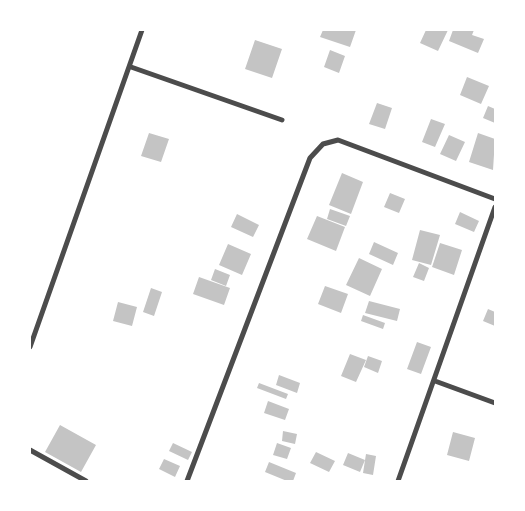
<!DOCTYPE html>
<html>
<head>
<meta charset="utf-8">
<style>
	body { margin:0 }
	#map { position:relative; width:525px; height:511px; overflow:hidden; background:#fff; font-family:Figtree,sans-serif }
	canvas { display:block }
	.frame { position:absolute; inset:0; border:31px solid #fff; pointer-events:none }
</style>
</head>
<body>
<div id="map">
<canvas width="525" height="511"></canvas>
<div class="frame"></div>
</div>
<script>
const g = document.querySelector('canvas').getContext('2d');
g.lineJoin = 'round';
function fillPath(path, color) { g.fillStyle = color; g.fill(path, 'evenodd'); }
const shape = rows => new Path2D(rows.map(r => 'M' + r).join(''));
function strokePath(path, color, width, dash) { g.strokeStyle = color; g.lineWidth = width; g.lineCap = dash ? 'butt' : 'round'; g.setLineDash(dash || []); g.stroke(path); }
fillPath(shape([
	[323,30,356,30,350,47,320,37],
	[426,30,448,30,438,51,420,43],
	[453,30,474,30,472,35,484,39,478,53,449,41],
	[255,40,282,49,272,78,245,69],
	[330,50,345,56,339,73,324,67],
	[467,77,489,86,481,104,460,95],
	[377,103,392,108,385,129,369,124],
	[488,106,495,109,495,123,483,118],
	[431,119,445,124,435,147,422,142],
	[149,133,169,139,161,162,141,156],
	[478,133,495,139,493,170,469,162],
	[449,135,465,142,456,161,440,154],
	[342,173,363,182,351,214,329,205],
	[390,193,405,199,399,213,384,207],
	[330,209,350,216,346,226,327,219],
	[460,212,479,221,474,232,455,224],
	[237,214,259,225,253,237,231,227],
	[317,216,345,227,336,251,307,239],
	[420,230,440,235,431,265,412,260],
	[374,242,398,253,393,265,369,254],
	[440,243,462,250,454,275,432,267],
	[228,244,251,254,242,275,219,265],
	[359,258,382,269,370,296,346,285],
	[419,263,429,268,424,281,413,277],
	[215,269,230,275,226,286,211,280],
	[199,277,230,288,224,305,193,294],
	[325,286,348,294,341,313,318,304],
	[151,288,162,292,154,316,143,312],
	[369,301,400,309,397,321,365,313],
	[118,302,137,307,132,326,113,321],
	[488,309,495,312,495,326,483,321],
	[363,315,385,323,383,329,361,321],
	[417,342,431,347,421,374,407,369],
	[350,354,366,360,356,382,341,376],
	[368,356,382,361,378,373,364,367],
	[279,375,300,383,297,393,276,385],
	[259,383,288,394,286,399,257,388],
	[268,401,289,409,285,420,264,413],
	[60,425,96,445,81,472,45,452],
	[283,431,297,434,295,444,282,441],
	[453,432,475,438,469,461,447,455],
	[173,443,192,452,188,460,169,451],
	[277,443,291,448,287,459,273,455],
	[316,452,335,461,329,472,310,463],
	[348,453,365,460,360,472,343,465],
	[366,454,376,456,373,475,363,473],
	[164,459,180,466,175,477,159,469],
	[269,462,296,473,293,481,287,481,265,472]
]), '#c4c4c4');
strokePath(shape([
	[131,67,282,120],
	[30,347,142,30],
	[435,381,495,403],
	[30,450,86,481],
	[187,481,310,158,323,144,338,140,495,199],
	[398,481,495,207]
]), '#4c4c4c', 5);
</script>
</body>
</html>
